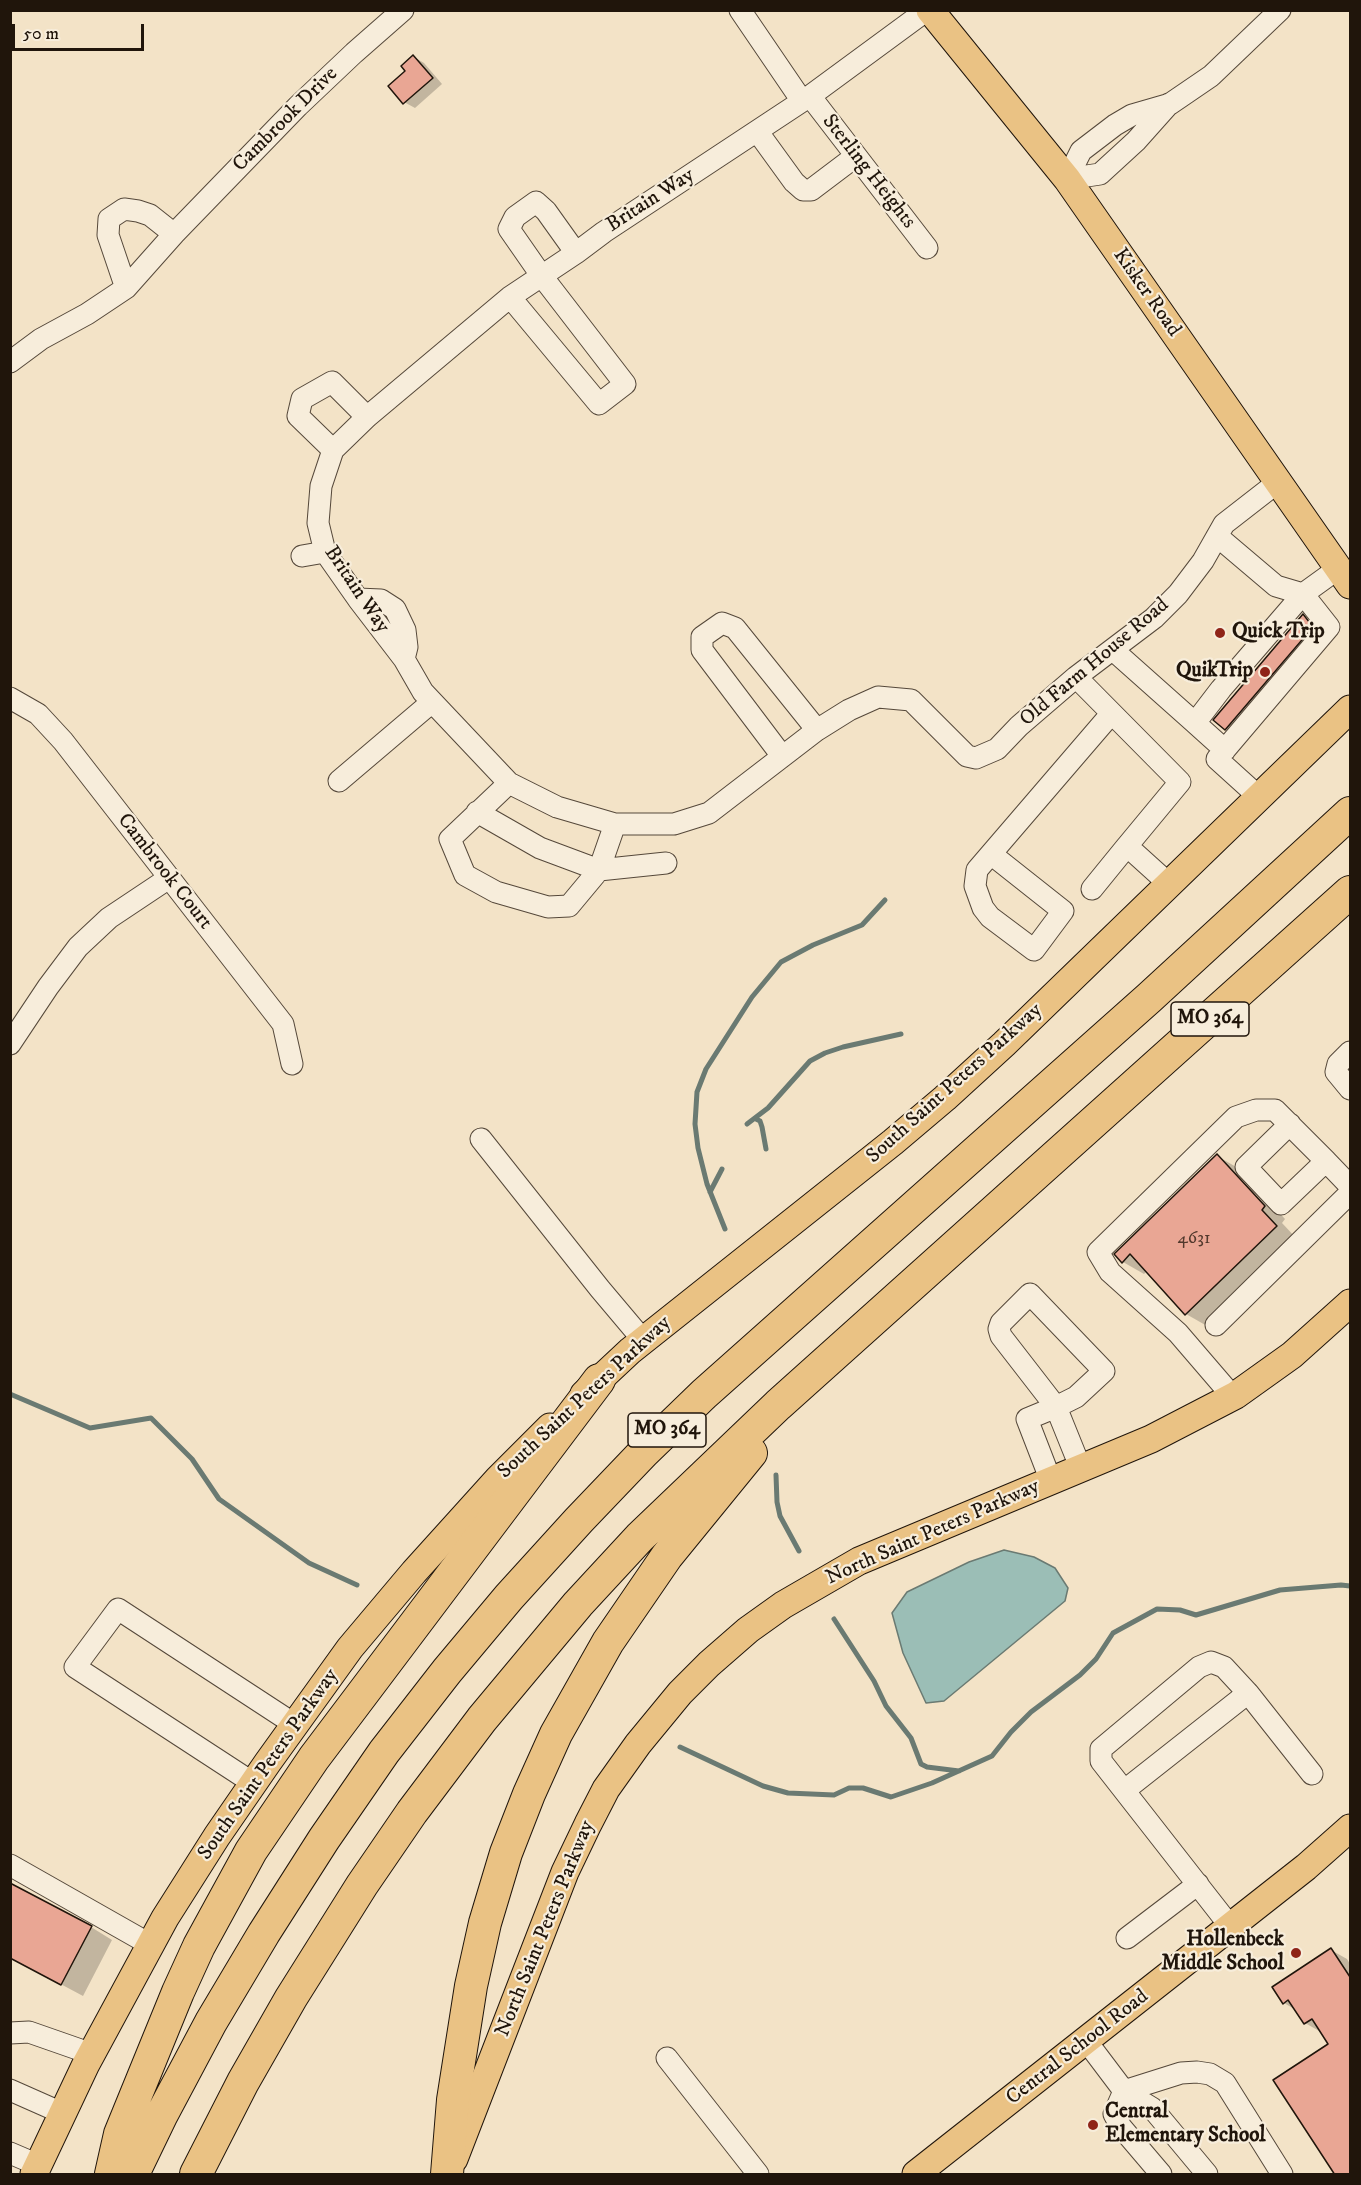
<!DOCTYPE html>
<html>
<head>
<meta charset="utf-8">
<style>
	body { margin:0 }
	#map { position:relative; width:1361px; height:2185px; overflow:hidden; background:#f3e3c7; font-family:"IM FELL DW Pica",serif }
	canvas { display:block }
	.frame { position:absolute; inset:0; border:12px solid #20150b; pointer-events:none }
	.scale { position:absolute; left:12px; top:24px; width:132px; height:27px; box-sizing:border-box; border:3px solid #20150b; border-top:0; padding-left:8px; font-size:18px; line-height:21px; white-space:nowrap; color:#20150b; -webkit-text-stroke:4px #f7eddb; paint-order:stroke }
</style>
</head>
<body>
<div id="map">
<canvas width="1361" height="2185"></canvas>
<div class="frame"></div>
<div class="scale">50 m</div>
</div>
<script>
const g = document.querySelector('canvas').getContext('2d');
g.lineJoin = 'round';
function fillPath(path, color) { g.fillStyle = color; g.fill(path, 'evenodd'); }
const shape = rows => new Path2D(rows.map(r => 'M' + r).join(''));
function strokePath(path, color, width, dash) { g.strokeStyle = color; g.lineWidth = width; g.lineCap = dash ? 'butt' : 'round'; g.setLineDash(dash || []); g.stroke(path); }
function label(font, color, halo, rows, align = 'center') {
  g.font = font + ' "IM FELL DW Pica",serif'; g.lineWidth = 4.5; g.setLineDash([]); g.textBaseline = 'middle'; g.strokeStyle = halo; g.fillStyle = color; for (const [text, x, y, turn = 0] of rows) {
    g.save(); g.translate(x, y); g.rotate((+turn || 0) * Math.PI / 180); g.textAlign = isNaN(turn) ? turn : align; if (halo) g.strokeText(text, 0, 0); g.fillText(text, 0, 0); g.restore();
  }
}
const water = shape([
	[1004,1550,1034,1557,1055,1568,1068,1588,1065,1601,944,1701,926,1703,903,1653,892,1613,907,1592,969,1562,1004,1550]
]);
fillPath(water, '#9bbeb6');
strokePath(water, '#6a7a72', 1.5);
fillPath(shape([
	[414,57,424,63,442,84,415,108,404,102,407,71],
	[1303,616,1316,630,1230,731,1226,729],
	[1217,1156,1238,1168,1285,1219,1282,1223,1297,1239,1207,1326,1186,1314,1147,1271,1144,1274,1123,1262,1116,1254],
	[91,1927,112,1940,83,1996,10,1957],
	[1331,1950,1347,1959,1350,1964,1350,2174,1337,2174,1330,2044,1321,2032,1305,2023,1296,2010,1284,2003]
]), '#0003');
strokePath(shape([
	[756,1119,760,1121,762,1127,766,1149],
	[747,1124,768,1108,810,1061,825,1053,843,1047,901,1034],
	[710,1192,722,1169],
	[725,1229,707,1184,698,1148,695,1124,697,1092,706,1069,752,997,781,962,813,945,862,925,885,900],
	[10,1394,90,1428,151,1418,192,1459,219,1499,309,1563,357,1585],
	[776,1475,777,1502,780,1516,799,1551],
	[834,1619,874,1681,886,1706,911,1738,921,1764,927,1767,959,1771],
	[680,1747,763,1786,788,1793,834,1795,849,1788,863,1788,891,1797,932,1783,992,1756,1011,1732,1031,1712,1080,1675,1096,1659,1113,1633,1157,1609,1180,1610,1196,1615,1280,1590,1341,1585,1350,1586]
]), '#6a7a72', 5);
const building = shape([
	[413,55,433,78,403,104,388,86,405,71,401,66,413,55],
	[1303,614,1313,627,1225,730,1213,720,1303,614],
	[1217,1154,1265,1206,1262,1210,1277,1226,1185,1315,1130,1254,1122,1263,1114,1254,1217,1154],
	[10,1883,92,1926,61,1985,10,1958,10,1883],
	[1331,1948,1350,1977,1350,2175,1335,2175,1273,2080,1328,2044,1312,2019,1304,2024,1288,2000,1283,2004,1272,1987,1331,1948]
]);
fillPath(building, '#e9a694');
strokePath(building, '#20150b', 1.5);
const minor = shape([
	[740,10,802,101],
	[927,10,810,96,604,232,576,253,510,297,367,417,333,450,321,486,318,523,325,552,358,599,404,659,423,692,509,783,557,807,615,824,674,824,709,813,817,730,849,710,878,697,911,700,967,756,976,758,997,749,1019,726,1076,677,1154,618,1178,594,1203,561,1224,524,1278,482],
	[810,96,927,248],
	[757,131,794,182,803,190,811,190,856,156],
	[1067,179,1081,151,1115,125,1132,115,1170,104,1211,76,1280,10],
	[1067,179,1100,174,1136,141,1169,104],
	[126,288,108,235,109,219,124,209,138,211,150,215,174,234],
	[510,297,599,404,625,384,541,275,509,229,515,217,536,202,546,211,576,253],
	[10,362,41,339,87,314,126,288,174,234,298,106,354,53,403,10],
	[333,450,298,416,302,399,332,382,367,417],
	[1217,536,1276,586,1303,594,1329,627,1217,759,1259,797],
	[302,556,325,552],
	[358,599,381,600,395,609,405,630,407,647,404,659],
	[1113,650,1195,723],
	[1076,677,1180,782,1127,846,1169,884],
	[10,698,38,714,63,741,283,1024,292,1064],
	[1225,750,1195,723,1221,689,1303,594,1339,568],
	[782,756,702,650,702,637,722,623,735,628,817,730],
	[339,781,432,702],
	[509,783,450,839,465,875,496,892,548,907,569,906,599,870,615,824],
	[477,812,540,848,599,870,666,863],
	[991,854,1063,911,1034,950,990,917,983,908,975,886,977,870,1111,714],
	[1092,889,1127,846],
	[10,1044,48,987,78,947,109,918,169,878],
	[1350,1052,1338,1064,1336,1072,1350,1089],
	[1290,1124,1246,1167,1281,1204,1326,1161,1350,1186],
	[481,1139,600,1289,643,1340],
	[1216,1325,1350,1193],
	[1233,1397,1178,1333,1110,1272,1098,1252,1236,1117,1256,1110,1275,1110,1326,1161],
	[1051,1481,1027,1419,1056,1407,1076,1397,1104,1371,1030,1294,1001,1323,999,1329,1001,1336,1056,1407,1081,1469],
	[1248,1693,1312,1774],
	[253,1783,75,1667,118,1609,294,1724],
	[1125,1790,1248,1693,1224,1667,1211,1662,1199,1667,1101,1749,1101,1761,1230,1926],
	[10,1865,151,1945],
	[1127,1938,1198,1884],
	[10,2033,29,2032,92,2054],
	[1087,2042,1124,2091,1152,2108,1207,2174],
	[667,2058,758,2174],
	[10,2090,62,2113],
	[10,2153,38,2165],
	[1161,2174,1121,2127,1114,2114,1124,2091,1181,2073,1197,2072,1210,2074,1225,2083,1282,2174]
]);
const major = shape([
	[930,10,1067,179,1350,585],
	[584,1394,630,1351,893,1142,945,1098,1004,1044,1350,709],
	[454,2159,565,1872,588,1824,606,1789,638,1744,680,1693,709,1664,748,1630,783,1605,859,1561,1151,1439,1236,1395,1292,1355,1350,1303],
	[34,2174,86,2064,165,1918,217,1836,268,1762,350,1648,414,1572,498,1479,550,1427],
	[916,2174,1306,1867,1350,1828]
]);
const highway = shape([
	[111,2174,120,2134,178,1992,199,1946,251,1851,314,1758,599,1380],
	[133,2174,161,2116,211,2022,264,1933,324,1839,384,1752,447,1671,509,1597,579,1520,644,1452,704,1394,1149,998,1350,813],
	[196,2174,243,2082,291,1998,362,1885,412,1812,482,1719,578,1604,640,1537,778,1405,1350,892],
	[447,2174,453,2100,471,1986,485,1923,506,1853,529,1794,556,1734,608,1642,667,1556,751,1453]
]);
strokePath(minor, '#55483a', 23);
strokePath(major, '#20150b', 29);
strokePath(highway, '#20150b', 34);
strokePath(minor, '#f7eddb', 21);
strokePath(major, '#eac284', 27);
strokePath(highway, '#eac284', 32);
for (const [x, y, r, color] of [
	[1220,633,6,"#8f2418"],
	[1265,672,6,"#8f2418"],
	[1296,1953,6,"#8f2418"],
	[1093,2125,6,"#8f2418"]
]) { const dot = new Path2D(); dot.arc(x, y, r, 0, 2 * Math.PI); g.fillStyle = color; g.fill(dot); strokePath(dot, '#f7eddb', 2); }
label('18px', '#52392d', null, [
	["4631",1194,1239]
]);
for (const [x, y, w] of [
	[1210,1019,78],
	[667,1430,78]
]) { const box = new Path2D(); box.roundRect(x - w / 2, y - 17, w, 34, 4.5); g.fillStyle = '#f7eddb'; g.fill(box); strokePath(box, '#20150b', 1.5); }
label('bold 20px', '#20150b', null, [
	["MO 364",1210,1019],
	["MO 364",667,1430]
]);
label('21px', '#20150b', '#f7eddb', [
	["Cambrook Drive",286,120,-45],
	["Sterling Heights",868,172,52],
	["Britain Way",651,201,-33],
	["Kisker Road",1146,293,55],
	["Britain Way",356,590,56],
	["Old Farm House Road",1095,663,-40],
	["Cambrook Court",164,872,52],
	["South Saint Peters Parkway",955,1084,-42],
	["South Saint Peters Parkway",585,1398,-43],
	["North Saint Peters Parkway",933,1533,-24],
	["South Saint Peters Parkway",269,1765,-55],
	["North Saint Peters Parkway",546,1929,-68],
	["Central School Road",1078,2048,-38]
]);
label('bold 21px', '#20150b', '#f7eddb', [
	["Quick Trip",1232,633],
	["QuikTrip",1253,672,"right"],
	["Hollenbeck",1284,1941,"right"],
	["Middle School",1284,1965,"right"],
	["Central",1105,2113],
	["Elementary School",1105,2137]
], 'left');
</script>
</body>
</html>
